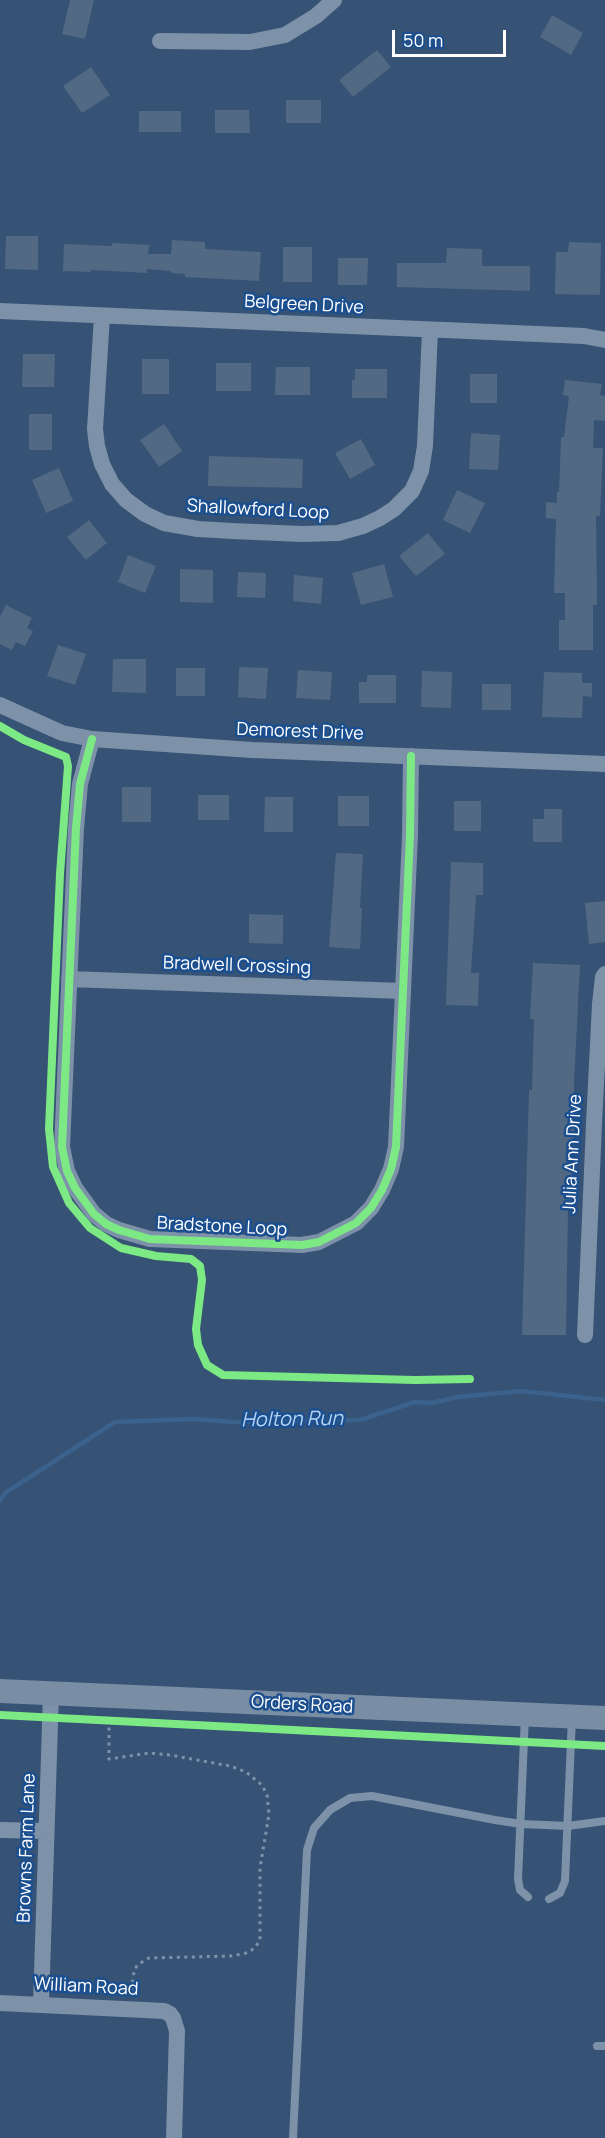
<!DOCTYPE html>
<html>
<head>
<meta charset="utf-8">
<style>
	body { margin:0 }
	#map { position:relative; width:605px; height:2138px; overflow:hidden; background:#365274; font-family:Manrope,sans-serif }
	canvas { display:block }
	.scale { position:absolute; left:392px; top:30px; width:114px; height:27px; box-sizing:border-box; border:3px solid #fff; border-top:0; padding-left:8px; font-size:18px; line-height:21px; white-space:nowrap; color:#fff; -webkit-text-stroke:4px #1b4f8f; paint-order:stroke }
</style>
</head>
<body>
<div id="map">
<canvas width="605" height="2138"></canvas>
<div class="scale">50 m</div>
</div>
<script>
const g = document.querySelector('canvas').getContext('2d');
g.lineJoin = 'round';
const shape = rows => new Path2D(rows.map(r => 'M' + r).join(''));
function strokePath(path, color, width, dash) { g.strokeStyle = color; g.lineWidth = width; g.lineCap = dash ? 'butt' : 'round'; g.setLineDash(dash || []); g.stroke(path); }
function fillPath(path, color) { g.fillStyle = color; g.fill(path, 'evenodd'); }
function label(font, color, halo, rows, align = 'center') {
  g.font = font + ' Manrope,sans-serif'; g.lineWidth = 5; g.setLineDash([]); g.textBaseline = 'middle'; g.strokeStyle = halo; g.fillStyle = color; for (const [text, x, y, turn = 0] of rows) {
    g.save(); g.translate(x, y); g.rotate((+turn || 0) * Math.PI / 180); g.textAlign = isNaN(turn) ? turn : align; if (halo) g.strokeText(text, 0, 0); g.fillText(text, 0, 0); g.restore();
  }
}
strokePath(shape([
	[0,1501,5,1493,115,1422,194,1419,233,1422,360,1420,415,1402,432,1403,457,1397,522,1391,605,1400]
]), '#3b618d', 4.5);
fillPath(shape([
	[70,0,94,0,85,39,62,34],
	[552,15,583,33,571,55,540,37],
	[377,50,391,67,353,97,339,80],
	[91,67,110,95,82,113,63,86],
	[286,100,321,100,321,123,286,123],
	[215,110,249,110,250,133,215,133],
	[139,111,181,111,181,132,139,132],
	[6,236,38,236,38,270,5,269],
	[172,240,205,242,205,249,261,252,259,281,185,277,185,274,171,273,171,271,147,269,147,273,91,270,91,272,63,271,64,244,112,246,112,243,149,245,148,254,171,254],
	[569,242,601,243,600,295,555,294,556,252,568,252],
	[283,247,312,247,312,282,283,282],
	[447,248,482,249,482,266,530,266,530,291,397,287,397,263,446,263],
	[338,258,368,258,367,285,338,285],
	[23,354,55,354,54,387,22,387],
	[142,359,169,359,169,394,142,394],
	[216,363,251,363,251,391,216,391],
	[276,367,310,367,310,395,275,395],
	[355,369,387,369,387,398,352,398,352,380,355,380],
	[470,374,497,374,497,403,470,403],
	[565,380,602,384,600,395,605,396,605,421,594,420,593,448,603,448,600,516,596,516,597,605,593,605,593,650,559,650,559,620,565,620,565,593,554,593,556,519,546,518,546,502,557,503,557,492,559,492,561,437,564,437,569,396,563,395],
	[29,414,52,414,52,450,29,450],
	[164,424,182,451,159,467,140,440],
	[471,433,500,435,498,470,469,469],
	[361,439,375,465,350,479,335,453],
	[209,456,303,459,302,488,208,486],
	[59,468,73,501,46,513,32,480],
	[457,490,485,503,470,533,443,520],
	[89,520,107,543,86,560,67,537],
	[428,533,445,554,416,576,399,556],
	[128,555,156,566,145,593,118,582],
	[384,564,393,597,361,605,352,573],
	[180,569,213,570,213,603,180,602],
	[238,572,266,573,265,598,237,597],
	[294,575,323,578,321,604,293,601],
	[6,605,32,618,27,628,33,631,25,646,16,642,12,650,0,644,0,616],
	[58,645,86,654,75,685,47,676],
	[113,659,146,659,146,693,112,692],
	[239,667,268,668,266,699,238,697],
	[176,668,205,668,205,696,176,696],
	[298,670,332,672,330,700,296,698],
	[422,671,452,672,451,708,421,707],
	[544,672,582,673,582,683,592,683,592,697,583,696,582,718,542,717],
	[367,675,396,675,396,703,359,703,359,682,367,682],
	[482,684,511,684,511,710,482,710],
	[122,787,151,787,151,822,122,822],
	[198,795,229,795,229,820,198,820],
	[338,796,369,796,369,826,338,826],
	[265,797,293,797,293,832,264,832],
	[454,801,481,801,481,831,454,831],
	[544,809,562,809,562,842,533,842,533,819,544,819],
	[336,853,363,854,360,908,362,908,360,949,329,947],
	[451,862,483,863,483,895,476,895,471,973,479,973,478,1006,446,1005],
	[605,901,605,942,589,944,585,903],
	[249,914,283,915,283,944,249,943],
	[533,963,580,965,574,1083,574,1144,572,1144,571,1208,568,1208,566,1335,522,1335,529,1090,532,1090,534,1019,530,1019]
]), '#526984');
strokePath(shape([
	[109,1720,109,1759,149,1753,170,1755,230,1766,246,1772,262,1785,267,1795,269,1814,260,1868,260,1940,255,1948,246,1953,232,1956,149,1958,142,1962,135,1968,133,1977,132,1996]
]), '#7d92a8', 3, [3, 4.5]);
strokePath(shape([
	[525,1716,518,1879,520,1890,528,1897],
	[549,1899,560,1893,565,1881,572,1717],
	[597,2046,605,2046],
	[293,2138,307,1850,314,1828,330,1810,350,1798,372,1796,495,1820,521,1824,568,1826,605,1821]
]), '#7d92a8', 8);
strokePath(shape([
	[160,41,250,42,285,35,316,16,334,0],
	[0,311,584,336,605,340],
	[102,316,95,429,97,446,102,464,112,484,126,500,145,514,164,523,198,529,232,531,302,534,338,533,363,526,380,518,394,509,412,491,421,471,425,446,430,330],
	[0,705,62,733,92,739,252,750,605,764],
	[92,739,80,784,76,828,62,1147,67,1171,75,1188,94,1214,106,1224,119,1230,150,1239,302,1245,319,1242,356,1223,371,1208,382,1190,391,1169,396,1147,410,835,411,756],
	[69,979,403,991],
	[585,1335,594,1124,600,1004,603,977,605,974],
	[0,1830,46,1831],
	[0,2003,164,2011,170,2014,173,2018,177,2031,174,2138],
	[41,2004,51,1693]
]), '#7d92a8', 16);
strokePath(shape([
	[0,1691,605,1718]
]), '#798da4', 24);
strokePath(shape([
	[0,726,24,740,66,757,68,766,60,874,49,1129,53,1167,69,1203,90,1228,121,1248,156,1256,191,1259,200,1266,202,1280,196,1329,198,1345,207,1365,223,1375,415,1380,470,1379],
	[92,739,80,784,76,828,62,1147,67,1171,75,1188,94,1214,106,1224,119,1230,150,1239,302,1245,319,1242,356,1223,371,1208,382,1190,391,1169,396,1147,410,835,411,756],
	[0,1715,605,1746]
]), '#7ce984', 8);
label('18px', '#fff', '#1b4f8f', [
	["Belgreen Drive",304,305,3],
	["Shallowford Loop",258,510,3],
	["Demorest Drive",300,732,2],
	["Bradwell Crossing",237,966,2],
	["Julia Ann Drive",573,1154,-87],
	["Bradstone Loop",222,1227,3],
	["Orders Road",302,1705,3],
	["Browns Farm Lane",27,1848,-88],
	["William Road",86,1987,3]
]);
label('italic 20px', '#b5d3f5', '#1b4f8f', [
	["Holton Run",292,1420,-1]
]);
</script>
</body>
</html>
